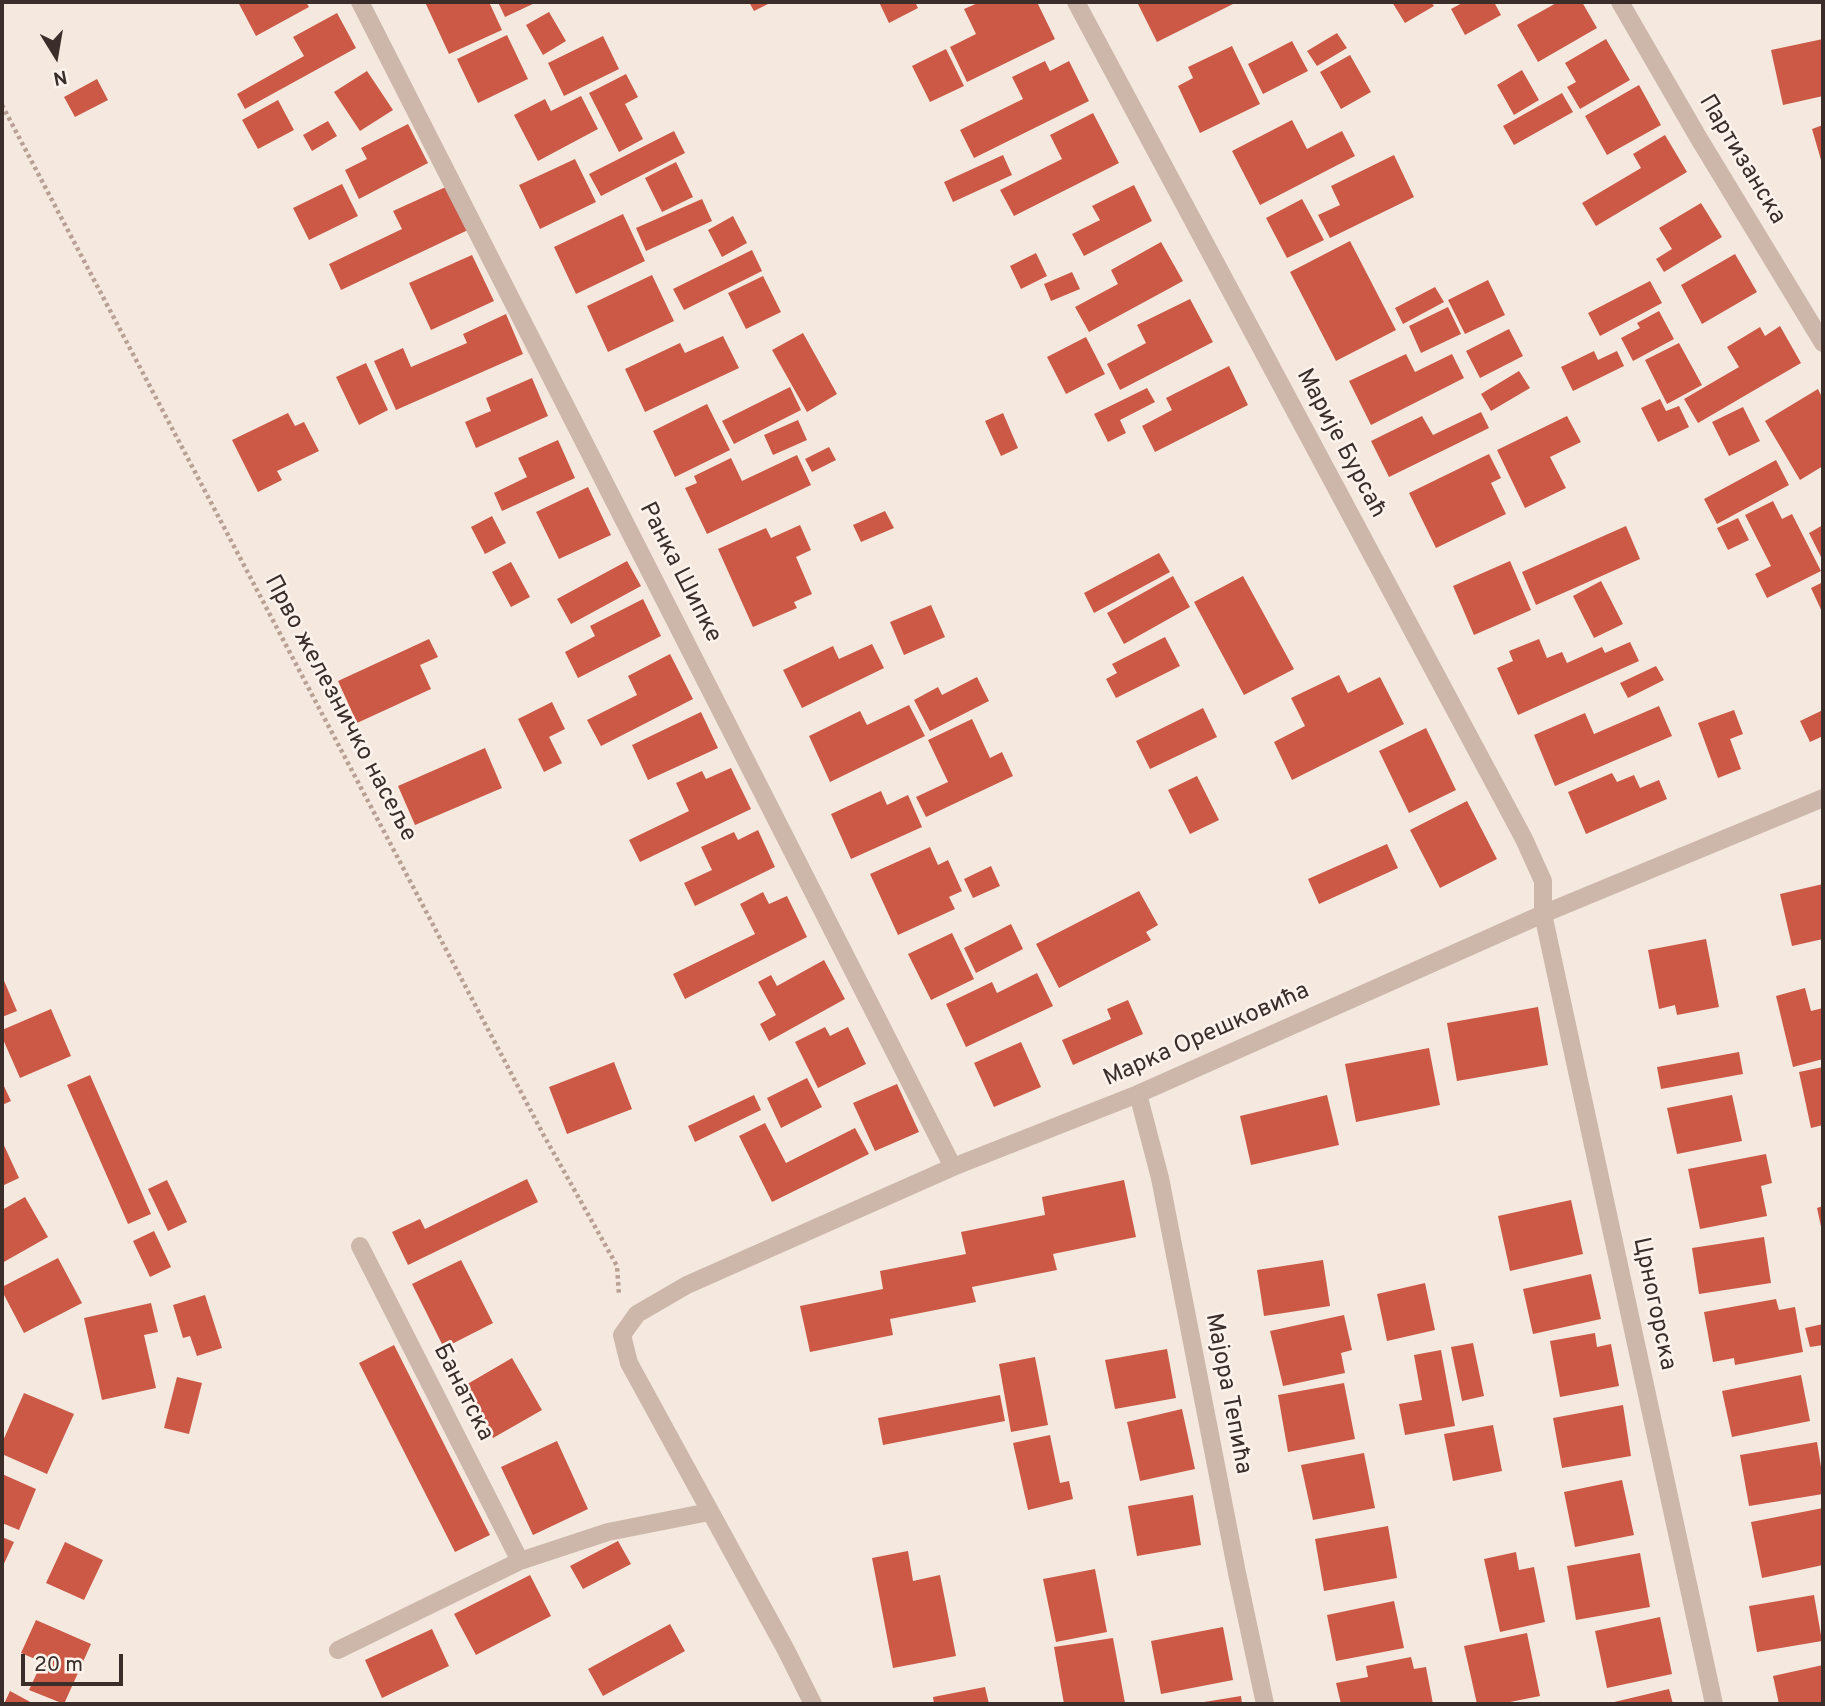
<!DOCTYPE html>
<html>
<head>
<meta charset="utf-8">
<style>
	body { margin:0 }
	#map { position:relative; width:1825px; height:1706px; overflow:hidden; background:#f4e8df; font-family:Overpass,sans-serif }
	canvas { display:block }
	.frame { position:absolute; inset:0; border:4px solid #3a2d2a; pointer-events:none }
	.north { position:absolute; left:21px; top:21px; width:70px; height:70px; -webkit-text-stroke:5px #fbf3ec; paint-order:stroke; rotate:169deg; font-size:19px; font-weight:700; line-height:28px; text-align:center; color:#3a2d2a }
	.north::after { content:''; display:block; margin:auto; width:24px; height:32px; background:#3a2d2a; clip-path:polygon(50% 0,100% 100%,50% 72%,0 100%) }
	.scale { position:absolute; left:21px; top:1654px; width:102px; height:32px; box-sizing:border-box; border:4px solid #3a2d2a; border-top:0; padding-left:9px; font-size:21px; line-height:24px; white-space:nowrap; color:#3a2d2a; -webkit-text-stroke:5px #fbf3ec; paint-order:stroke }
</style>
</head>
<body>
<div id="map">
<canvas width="1825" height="1706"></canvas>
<div class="frame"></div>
<div class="north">N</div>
<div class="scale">20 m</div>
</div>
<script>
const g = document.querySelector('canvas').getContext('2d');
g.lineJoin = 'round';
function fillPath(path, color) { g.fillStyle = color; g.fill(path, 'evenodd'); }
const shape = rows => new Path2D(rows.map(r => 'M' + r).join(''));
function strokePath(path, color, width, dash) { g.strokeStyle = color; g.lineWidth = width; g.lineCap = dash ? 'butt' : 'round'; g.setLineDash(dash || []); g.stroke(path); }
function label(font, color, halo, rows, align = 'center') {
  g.font = font + ' Overpass,sans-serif'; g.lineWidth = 5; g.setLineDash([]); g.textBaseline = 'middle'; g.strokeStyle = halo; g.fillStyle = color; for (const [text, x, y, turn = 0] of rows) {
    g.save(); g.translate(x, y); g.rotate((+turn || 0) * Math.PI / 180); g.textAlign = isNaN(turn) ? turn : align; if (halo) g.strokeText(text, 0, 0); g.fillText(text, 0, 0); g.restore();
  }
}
fillPath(shape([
	[238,2,306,2,309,7,256,36],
	[425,2,489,2,502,30,449,54],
	[498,2,537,2,505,17],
	[749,2,772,2,754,11],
	[879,2,915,2,918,8,889,23],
	[980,2,1037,2,1055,39,967,82,950,47,976,34,964,9],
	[1137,2,1237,2,1157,42],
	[1392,2,1431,2,1434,6,1405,23],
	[1464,2,1494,2,1501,15,1465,35,1451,9],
	[1558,2,1582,2,1597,28,1538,62,1517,25],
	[549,12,566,41,543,55,526,25],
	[337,13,356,48,245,109,237,94,304,56,293,37],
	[1337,33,1347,48,1317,66,1307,51],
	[507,35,528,79,478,103,457,59],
	[603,36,619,69,564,96,548,63],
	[1606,39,1630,80,1580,109,1567,87,1576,82,1565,63],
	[1823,39,1823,96,1783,105,1771,50],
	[1292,41,1308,71,1263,94,1248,64],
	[1232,46,1260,104,1200,133,1178,86,1193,78,1188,67],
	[946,49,964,86,930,102,912,66],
	[1350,55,1371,92,1341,109,1320,72],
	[1045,61,1050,71,1069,61,1089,101,974,158,960,130,1023,99,1012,77],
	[1522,70,1539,100,1514,115,1497,85],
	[367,71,393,110,360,131,334,92],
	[626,74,638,97,625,104,643,139,619,152,589,93],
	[97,79,108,100,75,117,64,97],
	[1639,85,1661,125,1607,155,1585,116],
	[1562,93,1573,112,1514,145,1503,126],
	[581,96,598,129,538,161,514,115,545,99,551,111],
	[278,100,294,130,258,149,242,120],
	[1093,113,1119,163,1014,216,1000,190,1062,159,1050,135],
	[1292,120,1307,149,1342,131,1355,156,1260,205,1232,151],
	[328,121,337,136,312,151,303,135],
	[408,124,428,163,359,199,345,170,367,159,361,148],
	[1823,125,1823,167,1812,129],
	[674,131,685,153,601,196,589,174],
	[1665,135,1687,172,1596,226,1582,203,1641,168,1633,154],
	[1003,155,1012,175,953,202,944,182],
	[1394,155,1414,197,1330,238,1318,215,1340,205,1331,186],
	[575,159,596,202,540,229,519,185],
	[676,162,693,197,662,212,645,178],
	[342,184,358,216,309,240,293,208],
	[1134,185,1152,221,1084,256,1072,234,1100,220,1092,206],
	[448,186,468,230,341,290,329,264,402,229,393,211],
	[702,199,712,221,646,251,636,228],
	[1302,199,1324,240,1287,258,1266,218],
	[1701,203,1722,237,1664,272,1656,259,1672,249,1659,228],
	[623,214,645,261,576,294,554,247],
	[733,216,747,243,722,257,708,230],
	[1350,241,1396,330,1336,361,1290,272],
	[1161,242,1183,281,1089,332,1075,307,1118,284,1111,270],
	[752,250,762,271,684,310,673,289],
	[1036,253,1047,276,1021,289,1010,266],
	[1735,254,1757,292,1702,324,1681,285],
	[472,255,494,301,431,330,409,283],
	[1072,272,1080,289,1051,301,1044,284],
	[652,275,674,321,608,352,587,306],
	[763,276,781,312,746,329,728,293],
	[1488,280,1505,315,1465,334,1448,300],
	[1650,281,1662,303,1600,336,1588,313],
	[1435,287,1444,302,1403,324,1395,308],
	[1190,299,1213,342,1120,390,1107,364,1146,343,1137,325],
	[1448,307,1461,334,1421,353,1409,326],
	[1659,311,1674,339,1633,361,1621,338,1640,328,1637,323],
	[506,314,523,354,396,410,374,361,403,348,411,367,467,343,463,334],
	[1780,326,1801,363,1698,423,1684,399,1739,367,1727,347,1760,327,1765,336],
	[1509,329,1523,356,1480,378,1466,351],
	[803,333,837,394,807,412,772,350],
	[723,336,739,368,645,412,625,369,680,343,685,353],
	[1086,337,1105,374,1066,394,1047,357],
	[1679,343,1702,385,1667,404,1645,360],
	[1594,351,1598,360,1617,351,1624,366,1573,391,1561,367],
	[1406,354,1415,372,1452,354,1464,378,1371,425,1349,381],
	[366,363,388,410,359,425,336,377],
	[1229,366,1248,405,1155,452,1142,426,1172,410,1166,398],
	[1519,371,1530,388,1491,411,1481,394],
	[532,378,548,416,476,448,465,422,491,411,486,398],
	[790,387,801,410,734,444,722,421],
	[1147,388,1155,402,1120,420,1126,433,1108,442,1094,414],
	[1818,389,1823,399,1823,466,1800,480,1765,421],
	[1660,399,1666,411,1679,406,1689,427,1658,442,1641,408],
	[707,404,730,450,675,477,653,431],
	[1743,407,1760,441,1729,456,1712,422],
	[1481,412,1489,428,1389,477,1371,441,1422,416,1433,435],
	[288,413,295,426,304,422,319,451,277,471,282,480,258,492,232,440],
	[1003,413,1018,448,1001,456,985,421],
	[1567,416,1581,442,1550,457,1566,488,1525,508,1497,450],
	[798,420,807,440,773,455,764,435],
	[558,440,575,478,502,511,494,493,527,477,518,458],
	[829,447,836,460,812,472,805,459],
	[1489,454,1501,478,1491,483,1506,514,1436,548,1409,493],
	[797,455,811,485,707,534,685,488,697,483,694,476,731,458,742,481],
	[1776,460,1789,485,1717,524,1704,499],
	[588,487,611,535,559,559,536,512],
	[1773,501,1782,519,1792,514,1821,571,1767,598,1755,574,1771,566,1745,515],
	[885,511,894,528,861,542,853,525],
	[492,516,506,543,485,554,471,527],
	[1738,518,1749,540,1728,550,1717,528],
	[800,525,811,550,796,557,812,594,794,602,797,608,753,627,718,549,766,528,771,538],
	[1823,525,1823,561,1809,533],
	[1626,526,1640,559,1536,605,1522,572],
	[1159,553,1170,572,1094,613,1084,593],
	[627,561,641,586,571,624,557,599],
	[1510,561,1531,610,1474,635,1453,586],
	[511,562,530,597,511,607,492,572],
	[1173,576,1190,607,1124,644,1107,613],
	[1243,576,1294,669,1244,695,1194,602],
	[1601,581,1623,624,1594,638,1573,596],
	[1823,582,1823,614,1811,588],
	[643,599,661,636,578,678,565,652,595,636,590,626],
	[931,605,945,637,904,655,890,622],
	[1165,637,1180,666,1116,698,1106,679,1117,673,1112,664],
	[429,639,438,657,420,665,431,689,357,723,338,681],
	[1539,639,1547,658,1562,652,1567,663,1602,647,1605,653,1630,642,1639,661,1518,715,1497,668,1513,661,1509,651],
	[872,644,884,668,802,708,783,670,833,646,839,659],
	[670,654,693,699,601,746,587,720,637,695,628,676],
	[1656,666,1664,680,1628,698,1620,683],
	[1339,675,1348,693,1380,677,1404,724,1292,780,1274,742,1305,726,1291,698],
	[977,677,989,701,930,731,914,700,938,687,942,695],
	[552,702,565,729,549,737,562,763,544,772,518,719],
	[909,705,925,736,830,782,809,736,860,711,867,725],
	[1659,706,1672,736,1555,786,1534,735,1585,713,1594,734],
	[1203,708,1217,737,1150,769,1136,741],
	[1734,710,1743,734,1730,739,1741,769,1718,778,1698,723],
	[1823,710,1823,736,1810,742,1800,721],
	[701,712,718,748,648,780,632,745],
	[972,719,990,758,1002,752,1013,776,926,817,916,797,948,782,928,740],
	[1426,728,1456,790,1409,813,1379,751],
	[485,748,502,788,415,825,398,786],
	[731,768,751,809,640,862,629,840,689,811,676,783,702,771,706,779],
	[1612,773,1617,782,1634,775,1640,788,1659,780,1667,799,1586,834,1568,792],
	[1197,776,1219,820,1190,834,1168,790],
	[881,791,887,805,908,795,922,827,851,859,831,814],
	[1467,801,1497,859,1440,888,1410,830],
	[758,830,775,867,695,906,684,883,712,870,701,847,734,832,738,840],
	[1387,844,1398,868,1319,904,1308,879],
	[930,847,938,865,948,860,962,891,949,897,955,909,898,935,870,874],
	[991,866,1000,886,973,898,964,879],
	[1823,884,1823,939,1792,946,1780,894],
	[1139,891,1158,925,1146,932,1151,940,1059,988,1036,944],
	[763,892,769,904,787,896,807,937,685,999,673,974,755,934,740,904],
	[1011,924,1023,949,976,973,964,948],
	[952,933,974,979,931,1000,908,954],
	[1706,939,1719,1007,1677,1015,1675,1005,1659,1009,1648,950],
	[824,960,845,999,769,1041,760,1024,776,1015,758,982,771,975,777,986],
	[1037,973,1053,1006,966,1047,946,1004,992,982,997,993],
	[2,976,17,1011,2,1017],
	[1805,988,1811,1011,1823,1008,1823,1059,1793,1067,1776,996],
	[1128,1000,1143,1034,1073,1065,1062,1040,1111,1019,1107,1009],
	[1538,1007,1548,1065,1457,1081,1447,1023],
	[51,1009,71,1056,20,1078,2,1037,2,1030],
	[825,1027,830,1036,848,1027,866,1064,818,1088,795,1042],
	[1021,1042,1041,1087,994,1107,974,1063],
	[1429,1048,1440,1105,1356,1122,1345,1064],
	[1739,1052,1743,1074,1661,1089,1657,1067],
	[614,1062,632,1109,567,1134,549,1087],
	[1823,1067,1823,1125,1811,1128,1799,1072],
	[90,1075,151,1214,128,1224,67,1085],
	[807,1078,822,1107,781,1128,767,1098],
	[2,1082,11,1101,2,1105],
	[897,1084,919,1132,875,1151,853,1103],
	[754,1095,761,1110,695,1142,688,1126],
	[1327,1095,1339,1145,1251,1165,1240,1116],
	[1732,1095,1742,1141,1677,1154,1667,1108],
	[765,1123,786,1163,855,1128,869,1154,772,1202,739,1136],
	[2,1141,19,1178,2,1186],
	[1766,1154,1772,1183,1761,1186,1767,1216,1700,1229,1688,1169],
	[527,1179,538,1202,408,1265,392,1232,420,1219,425,1229],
	[167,1180,187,1222,168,1231,148,1189],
	[1124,1180,1136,1237,1053,1254,1057,1270,972,1287,976,1302,890,1319,893,1335,810,1352,800,1306,883,1289,880,1271,966,1254,961,1232,1045,1215,1042,1197],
	[25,1197,48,1237,2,1263,2,1210],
	[1571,1200,1583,1254,1510,1271,1498,1216],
	[1823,1206,1823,1231,1822,1231,1817,1208],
	[154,1231,171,1267,150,1277,133,1241],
	[1764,1237,1771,1283,1699,1294,1692,1248],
	[58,1258,82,1303,24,1333,2,1291,2,1287],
	[461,1260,493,1323,444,1348,412,1284],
	[1323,1260,1330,1306,1264,1316,1257,1270],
	[1591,1274,1601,1319,1533,1334,1523,1289],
	[1425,1283,1435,1330,1387,1341,1377,1294],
	[205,1295,222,1348,197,1356,190,1336,183,1338,173,1305],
	[1776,1299,1779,1310,1795,1307,1803,1352,1735,1365,1734,1358,1713,1362,1704,1312],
	[151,1303,158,1332,144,1335,156,1388,102,1400,84,1318],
	[1344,1315,1352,1350,1341,1353,1345,1373,1283,1386,1270,1331],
	[1823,1324,1823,1345,1810,1347,1805,1328],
	[1595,1333,1597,1347,1611,1344,1619,1386,1560,1397,1550,1341],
	[1473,1343,1484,1396,1462,1401,1451,1347],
	[394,1345,490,1535,455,1552,359,1363],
	[1167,1349,1176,1398,1115,1409,1105,1360],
	[1441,1350,1455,1426,1405,1435,1399,1404,1422,1400,1414,1355],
	[1035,1357,1048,1425,1011,1432,999,1364],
	[512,1358,542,1410,493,1438,464,1386],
	[1801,1375,1810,1421,1732,1437,1722,1391],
	[177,1377,202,1383,189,1434,164,1428],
	[1344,1383,1355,1439,1288,1452,1278,1395],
	[24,1393,74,1414,47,1474,2,1454,2,1443],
	[1000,1395,1005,1421,883,1445,878,1418],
	[1623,1405,1631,1456,1562,1468,1553,1418],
	[1182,1409,1195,1469,1140,1481,1127,1422],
	[1493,1425,1502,1471,1453,1481,1444,1434],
	[1050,1435,1060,1483,1069,1481,1073,1499,1028,1510,1013,1443],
	[557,1441,588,1509,533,1535,501,1467],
	[1817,1442,1823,1479,1823,1494,1749,1506,1740,1455],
	[1364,1453,1375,1508,1313,1520,1301,1465],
	[2,1474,36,1489,19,1530,2,1523],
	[1622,1480,1634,1535,1575,1547,1564,1492],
	[1193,1495,1201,1545,1137,1556,1128,1506],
	[1823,1508,1823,1565,1762,1578,1751,1522],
	[1388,1526,1397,1578,1324,1591,1315,1539],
	[2,1537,14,1542,2,1568],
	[618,1541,631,1564,583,1589,570,1566],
	[65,1542,103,1560,84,1600,46,1583],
	[908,1551,913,1581,940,1575,956,1656,893,1668,872,1558],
	[1516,1552,1519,1570,1534,1567,1545,1622,1500,1632,1484,1559],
	[1640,1553,1650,1607,1576,1620,1567,1566],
	[1095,1569,1107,1632,1056,1642,1043,1579],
	[530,1575,551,1616,476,1655,454,1614],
	[1814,1595,1822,1641,1757,1652,1749,1606],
	[1394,1601,1404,1648,1336,1661,1327,1615],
	[1660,1617,1672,1674,1607,1688,1595,1631],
	[36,1620,91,1644,64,1704,29,1690,42,1662,21,1653],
	[670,1624,685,1651,603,1696,588,1669],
	[1223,1627,1233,1680,1161,1694,1151,1641],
	[432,1629,449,1666,382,1698,365,1660],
	[1527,1633,1540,1696,1500,1704,1477,1704,1464,1646],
	[1113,1638,1125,1703,1064,1704,1054,1647],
	[1411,1657,1414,1669,1426,1667,1433,1704,1341,1704,1336,1683,1368,1677,1366,1666],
	[1823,1665,1823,1704,1779,1704,1773,1676],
	[985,1687,989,1704,934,1704,933,1697],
	[1669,1689,1673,1704,1611,1704,1610,1703],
	[10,1691,34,1704,4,1704],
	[1241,1696,1242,1704,1198,1704,1198,1703]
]), '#cb5946');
strokePath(shape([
	[2,105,543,1134,617,1266,619,1295]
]), '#b9a094', 4.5, [3.5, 3.5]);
strokePath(shape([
	[360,2,953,1167],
	[1076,2,1524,839,1543,881,1543,914,1714,1704],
	[1620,2,1698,137,1823,343],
	[1138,1094,1160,1178,1237,1573,1265,1704],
	[360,1246,520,1561],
	[338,1650,520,1561,608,1532,709,1512],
	[813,1704,786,1650,629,1363,622,1335,637,1314,687,1285,953,1167,1138,1094,1543,914,1823,798]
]), '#cdb6aa', 18);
label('24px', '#3a2d2a', '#fbf3ec', [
	["Партизанска",1741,160,59],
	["Марије Бурсаћ",1340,444,62],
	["Ранка Шипке",679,573,63],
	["Прво железничко насеље",339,709,62],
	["Марка Орешковића",1207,1036,-24],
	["Црногорска",1653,1304,78],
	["Банатска",462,1393,63],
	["Мајора Тепића",1227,1394,79]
]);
</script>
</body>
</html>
